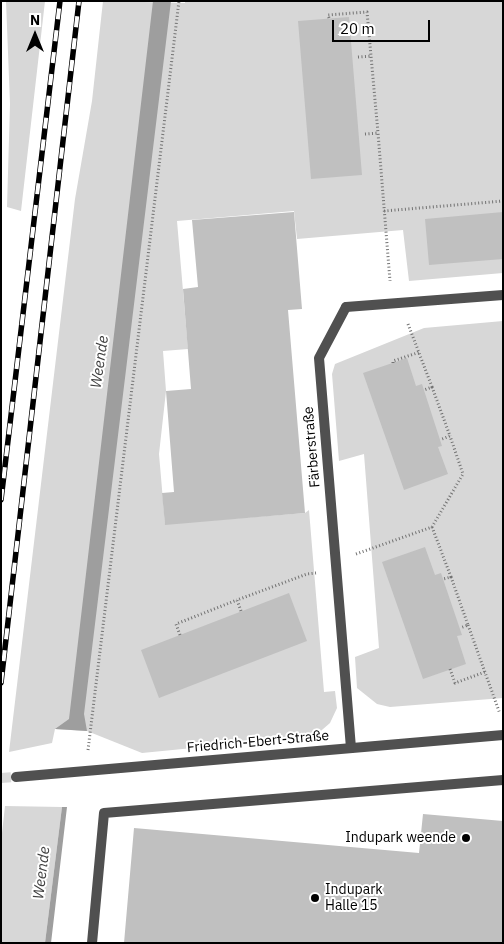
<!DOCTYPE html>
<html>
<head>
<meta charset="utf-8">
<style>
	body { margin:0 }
	#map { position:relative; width:504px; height:944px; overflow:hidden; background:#fff; font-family:"IBM Plex Sans",sans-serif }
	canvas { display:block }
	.frame { position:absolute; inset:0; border:2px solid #000; pointer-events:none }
	.north { position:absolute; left:10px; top:10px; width:50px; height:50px; -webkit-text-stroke:4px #fff; paint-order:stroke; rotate:0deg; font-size:14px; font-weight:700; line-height:20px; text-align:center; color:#000 }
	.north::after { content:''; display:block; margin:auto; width:18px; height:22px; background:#000; clip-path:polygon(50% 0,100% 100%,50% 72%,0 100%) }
	.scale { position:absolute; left:332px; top:20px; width:98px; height:22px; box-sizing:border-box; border:2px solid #000; border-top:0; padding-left:6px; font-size:15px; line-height:18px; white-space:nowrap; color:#000; -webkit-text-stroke:4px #fff; paint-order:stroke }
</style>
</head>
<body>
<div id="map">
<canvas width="504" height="944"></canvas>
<div class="frame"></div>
<div class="north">N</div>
<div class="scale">20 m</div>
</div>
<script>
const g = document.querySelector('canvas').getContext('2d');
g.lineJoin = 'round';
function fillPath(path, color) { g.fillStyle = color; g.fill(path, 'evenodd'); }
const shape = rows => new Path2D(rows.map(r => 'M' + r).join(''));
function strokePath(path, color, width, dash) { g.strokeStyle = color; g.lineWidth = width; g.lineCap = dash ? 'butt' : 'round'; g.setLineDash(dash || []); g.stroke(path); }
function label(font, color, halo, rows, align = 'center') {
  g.font = font + ' "IBM Plex Sans",sans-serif'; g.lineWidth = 4; g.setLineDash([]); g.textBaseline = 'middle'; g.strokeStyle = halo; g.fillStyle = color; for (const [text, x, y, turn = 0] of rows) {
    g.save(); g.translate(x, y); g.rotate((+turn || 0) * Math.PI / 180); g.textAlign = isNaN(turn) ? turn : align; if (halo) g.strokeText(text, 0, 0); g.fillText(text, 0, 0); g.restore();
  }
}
fillPath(shape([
	[6,1,45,1,21,211,7,207,10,104],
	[103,1,185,3,185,1,503,1,503,273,409,281,403,230,297,239,294,211,177,221,188,349,163,351,166,391,159,454,165,524,305,513,309,510,324,692,335,691,337,708,330,723,315,736,142,753,87,731,55,729,52,743,9,752,75,199,92,101],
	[503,321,503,698,390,707,377,704,357,688,355,657,379,648,364,454,339,461,332,374,335,364,424,328],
	[5,806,62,807,45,943,1,943,1,842]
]), '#d7d7d7');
fillPath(shape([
	[153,1,171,1,84,714,87,731,55,729,69,719],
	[62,807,67,807,51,943,45,943]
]), '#9e9e9e');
fillPath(shape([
	[349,17,362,175,311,179,298,21],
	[294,212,302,309,288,310,305,513,165,525,162,493,174,492,166,391,191,389,183,289,198,287,192,220],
	[503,212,503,259,429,265,425,219],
	[407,358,416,386,422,384,442,446,438,447,448,474,404,490,363,373],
	[425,547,435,575,441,573,462,635,457,636,466,664,423,679,382,562],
	[289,593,307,641,159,698,141,650],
	[423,814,503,821,503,943,124,943,134,828,419,853]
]), '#c0c0c0');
strokePath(shape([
	[1,778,16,777]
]), '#d9d9d9', 10, [10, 5]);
strokePath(shape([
	[329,18,328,15,367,12,371,56],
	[358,57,371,56,378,133],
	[365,134,378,133,390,281],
	[384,211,503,201],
	[408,324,432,387,424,390],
	[393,363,393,361,420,352],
	[432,387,450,436,442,439],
	[432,527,451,577,443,579],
	[356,554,432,527,463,474,450,436],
	[451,577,468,625,460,628],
	[241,611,237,600,307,574,316,573],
	[468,625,500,714],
	[180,635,176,624,237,600],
	[450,669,455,683,485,672],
	[88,750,179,1]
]), '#727272', 3, [1, 2.5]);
strokePath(shape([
	[346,307,319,358,351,748],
	[92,943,104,813,503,780]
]), '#505050', 10);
strokePath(shape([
	[346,307,503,295],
	[16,777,503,735]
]), '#505050', 10);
const rail = shape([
	[1,500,60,1],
	[1,683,79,1]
]);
strokePath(rail, '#000', 5.5);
strokePath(rail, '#fff', 4, [11]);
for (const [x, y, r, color] of [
	[466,838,5,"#000"],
	[315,898,5,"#000"]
]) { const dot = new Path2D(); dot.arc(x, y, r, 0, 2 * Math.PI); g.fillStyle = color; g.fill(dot); strokePath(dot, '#fff', 2); }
label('14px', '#000', '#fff', [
	["Färberstraße",312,447,-95],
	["Friedrich-Ebert-Straße",258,742,-5]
]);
label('14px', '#000', '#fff', [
	["Indupark weende",456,838],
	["Indupark",325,890,"left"],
	["Halle 15",325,906,"left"]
], 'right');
label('italic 15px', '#3f3f3f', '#fff', [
	["Weende",100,362,-82],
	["Weende",42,873,-83]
]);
</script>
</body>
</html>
